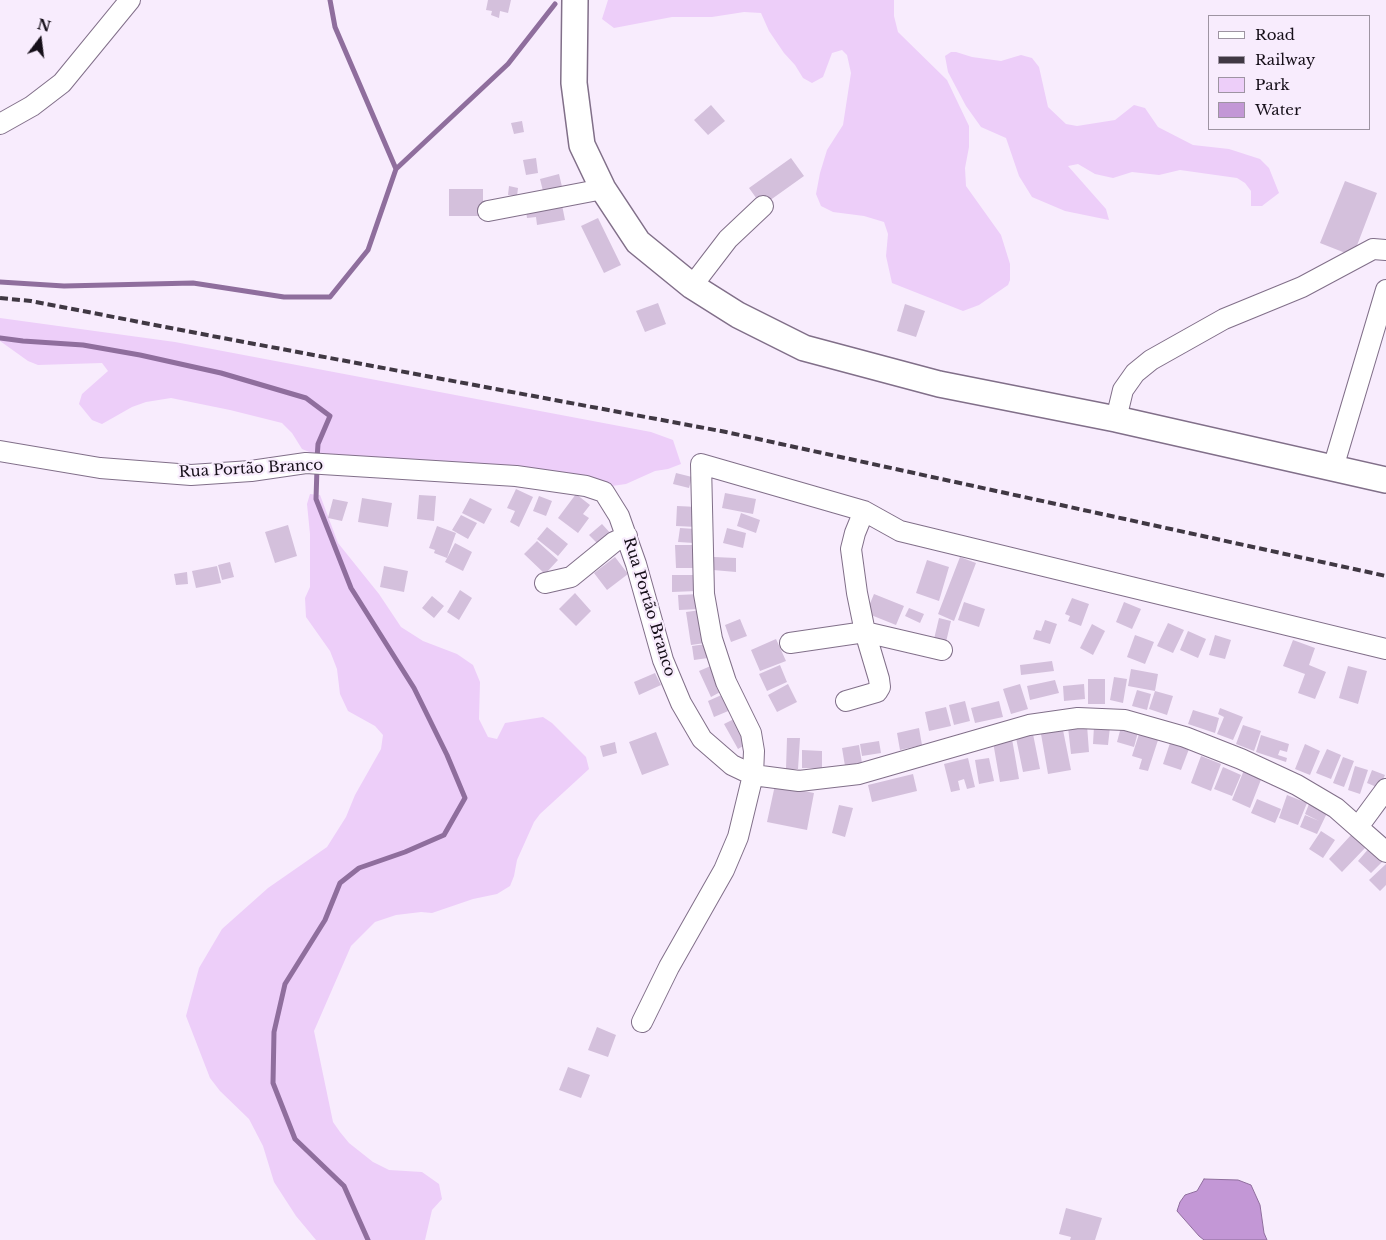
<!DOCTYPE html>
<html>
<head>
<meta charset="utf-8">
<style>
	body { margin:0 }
	#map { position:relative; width:1386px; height:1240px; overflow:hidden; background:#f8ecfd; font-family:"Libre Baskerville",serif }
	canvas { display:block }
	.legend { position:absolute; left:1208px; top:15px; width:162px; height:115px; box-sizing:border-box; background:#f8ecfd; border:1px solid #9e94a2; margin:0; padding:6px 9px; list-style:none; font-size:15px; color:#160f19 }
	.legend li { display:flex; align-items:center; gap:10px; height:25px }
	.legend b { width:25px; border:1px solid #9e94a2 }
	.north { position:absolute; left:15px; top:15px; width:50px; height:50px; -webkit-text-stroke:4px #f8ecfd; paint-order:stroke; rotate:15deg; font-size:14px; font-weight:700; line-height:20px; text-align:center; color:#160f19 }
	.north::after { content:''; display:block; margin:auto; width:18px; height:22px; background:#160f19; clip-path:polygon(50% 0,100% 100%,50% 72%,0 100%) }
</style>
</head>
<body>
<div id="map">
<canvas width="1386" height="1240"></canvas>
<ul class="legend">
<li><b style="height:6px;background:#fff"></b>Road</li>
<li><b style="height:6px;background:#403843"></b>Railway</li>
<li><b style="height:14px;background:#edcef9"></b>Park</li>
<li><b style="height:14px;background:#c397d6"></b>Water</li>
</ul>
<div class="north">N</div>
</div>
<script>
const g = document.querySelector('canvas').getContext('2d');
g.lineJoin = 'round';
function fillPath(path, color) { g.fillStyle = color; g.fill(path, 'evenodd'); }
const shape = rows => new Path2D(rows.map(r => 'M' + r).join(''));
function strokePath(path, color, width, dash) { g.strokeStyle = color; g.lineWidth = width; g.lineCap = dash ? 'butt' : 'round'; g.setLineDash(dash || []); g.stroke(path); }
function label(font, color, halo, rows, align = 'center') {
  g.font = font + ' "Libre Baskerville",serif'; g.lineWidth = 4.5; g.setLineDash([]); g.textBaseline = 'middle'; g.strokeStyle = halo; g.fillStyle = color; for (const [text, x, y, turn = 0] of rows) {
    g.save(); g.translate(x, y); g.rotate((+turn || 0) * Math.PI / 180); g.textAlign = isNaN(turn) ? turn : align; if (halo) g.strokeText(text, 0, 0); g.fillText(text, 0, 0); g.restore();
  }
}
fillPath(shape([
	[608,0,894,0,894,16,898,32,947,80,969,126,969,147,965,168,966,186,1001,235,1010,264,1010,280,1008,285,979,305,963,311,892,283,886,256,888,234,884,222,864,216,833,212,821,206,816,194,820,173,827,150,843,125,851,73,847,55,842,50,832,53,823,77,812,83,803,78,795,65,784,53,769,31,761,13,744,12,712,17,672,17,614,28,602,19],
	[951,52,956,52,972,57,1001,61,1021,55,1032,58,1039,67,1048,107,1066,124,1077,126,1115,120,1134,105,1145,108,1158,127,1193,145,1229,149,1260,159,1269,168,1279,193,1262,206,1251,206,1251,191,1245,183,1237,178,1180,170,1159,175,1132,172,1113,178,1095,174,1078,164,1068,166,1106,209,1109,220,1065,211,1032,197,1019,176,1006,138,981,127,966,106,948,72,945,56],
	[0,318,175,342,651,432,673,440,681,464,668,469,655,471,626,484,612,486,530,471,312,453,302,449,292,433,282,423,230,410,171,398,146,402,132,407,102,424,92,420,79,404,82,394,108,371,102,363,38,365,28,361,0,341],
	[310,494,320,495,338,543,379,594,401,627,423,641,457,654,473,665,480,682,479,719,488,737,497,739,505,723,543,717,552,723,586,757,589,769,540,814,534,822,517,860,514,876,510,886,497,894,473,899,432,913,421,912,396,915,375,922,351,946,314,1031,333,1122,340,1132,349,1143,373,1162,389,1170,422,1172,439,1184,442,1199,432,1210,425,1240,316,1240,296,1216,274,1182,263,1146,249,1119,220,1091,210,1078,186,1016,199,968,222,929,268,888,327,847,346,817,355,795,381,749,383,735,375,726,348,711,340,694,337,669,330,651,306,617,305,598,310,587,310,534,307,504]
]), '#edcef9');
const water = shape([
	[1204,1179,1238,1180,1251,1185,1260,1205,1264,1233,1267,1240,1204,1240,1199,1236,1177,1211,1180,1202,1185,1195,1197,1191,1204,1179]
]);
fillPath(water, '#c397d6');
strokePath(water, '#8f6e9d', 1);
strokePath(shape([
	[330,0,335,27,396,169],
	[0,282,64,286,193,283,284,297,330,297,368,250,396,169,508,64,555,4],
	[0,338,23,341,83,345,140,355,221,373,306,398,330,416,318,444,317,459],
	[317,468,316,499,351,588,414,688,447,755,465,798,444,835,405,852,359,868,340,883,325,920,285,984,274,1032,273,1083,295,1139,344,1186,368,1240]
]), '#8f6e9d', 5);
fillPath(shape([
	[488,0,511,0,508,13,500,11,499,18,491,15,492,11,486,10],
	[711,105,725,121,708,135,694,120],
	[522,121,524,132,514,134,511,123],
	[536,158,538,173,526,175,523,160],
	[791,158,804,176,762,206,749,188],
	[559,174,563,191,544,195,540,179],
	[1345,181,1377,193,1353,256,1320,243],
	[509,186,518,188,517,196,508,195],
	[449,189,483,189,483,216,449,216],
	[562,205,565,220,537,225,536,217,527,218,526,211],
	[598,218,621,265,604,273,581,226],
	[658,303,666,324,645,332,636,311],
	[905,304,925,311,916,337,897,331],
	[676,473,692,477,689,488,673,484],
	[516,489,533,497,519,527,510,522,515,511,507,508],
	[725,493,756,499,753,514,722,508],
	[576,494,590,505,583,514,589,518,578,533,558,518],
	[419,495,436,496,434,521,417,519],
	[539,496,552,501,546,516,533,511],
	[362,498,392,503,388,527,358,522],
	[470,498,492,509,484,524,462,513],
	[333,499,348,502,342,521,328,518],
	[677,506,698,507,697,527,676,526],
	[741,513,760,520,756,533,737,526],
	[461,515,477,523,468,539,452,530],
	[602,524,612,535,600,546,589,535],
	[288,525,297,556,275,563,265,532],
	[437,526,456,533,447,558,434,553,435,550,429,548],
	[547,527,568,544,558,556,537,539],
	[680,528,695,529,694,543,678,542],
	[727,528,746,533,743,548,723,543],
	[537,541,558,560,545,574,524,554],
	[455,543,472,552,463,571,445,562],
	[675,545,697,545,697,568,676,568],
	[615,557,628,574,607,590,594,573],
	[714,557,736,558,736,572,713,570],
	[960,557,976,563,954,621,938,614],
	[927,560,949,567,939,601,916,593],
	[230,562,234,577,222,580,218,565],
	[217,566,221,583,196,588,192,571],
	[384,566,408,571,404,592,380,587],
	[187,572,188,584,176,585,174,574],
	[672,575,696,575,697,591,672,592],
	[460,590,472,598,459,620,447,612],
	[575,593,591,611,576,626,559,609],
	[700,594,700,609,679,610,678,595],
	[874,594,904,606,896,625,866,613],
	[432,596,444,606,434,618,422,608],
	[1072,598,1089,604,1081,626,1068,621,1070,616,1065,614],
	[964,602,985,609,979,627,958,620],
	[1124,602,1141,609,1132,629,1116,622],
	[909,608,924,614,920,623,905,616],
	[701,610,705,643,691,645,686,612],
	[939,618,951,621,946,642,934,639],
	[740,619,747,636,731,642,725,625],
	[1045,620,1057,624,1050,644,1033,639,1036,630,1041,631],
	[1168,623,1184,630,1173,653,1157,646],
	[1092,624,1105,631,1093,655,1080,648],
	[1188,631,1206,639,1198,658,1180,650],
	[1135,635,1154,642,1145,664,1127,657],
	[1215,635,1231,640,1225,659,1209,655],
	[776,639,786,661,760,671,751,650],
	[1293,640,1315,648,1309,665,1326,672,1315,699,1298,693,1305,674,1283,666],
	[706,644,708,658,694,660,692,646],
	[1052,661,1054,671,1021,675,1020,665],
	[713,665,724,690,711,697,699,671],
	[780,665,787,682,767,691,759,674],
	[1348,666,1367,671,1358,704,1339,698],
	[1131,669,1158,674,1155,691,1128,686],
	[655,673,661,685,639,695,634,682],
	[1114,677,1127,679,1123,703,1110,700],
	[1088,679,1105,679,1105,704,1088,704],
	[1055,680,1059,693,1030,700,1027,686],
	[788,684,797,702,777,712,768,695],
	[1020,684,1028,709,1011,714,1003,689],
	[1084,684,1085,699,1064,701,1063,686],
	[1137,690,1151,694,1147,710,1132,706],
	[1155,691,1173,696,1167,715,1149,709],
	[726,693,733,709,714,717,708,701],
	[965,701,970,721,954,725,949,705],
	[999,701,1003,717,975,723,971,708],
	[946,707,951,726,929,731,925,712],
	[1220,708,1243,717,1233,740,1217,734,1224,717,1218,714],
	[1193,710,1219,718,1215,733,1188,724],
	[736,718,750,742,738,749,724,724],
	[1087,725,1089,752,1071,754,1068,727],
	[1243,725,1261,731,1254,751,1236,744],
	[1094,726,1110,727,1108,745,1093,744],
	[1121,727,1138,732,1134,747,1117,742],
	[919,728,922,745,900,750,897,733],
	[1063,730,1071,770,1048,774,1041,734],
	[1140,731,1159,737,1148,771,1139,769,1142,759,1132,756],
	[656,732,669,765,642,775,629,742],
	[1033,734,1040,769,1023,772,1016,738],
	[1261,735,1289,744,1287,752,1280,750,1278,755,1287,758,1286,762,1256,752],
	[787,738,800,738,798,769,786,769],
	[1012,739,1019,779,1000,782,993,742],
	[879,741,881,753,862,756,860,744],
	[615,742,617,753,603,757,600,746],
	[1170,743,1189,749,1181,770,1163,764],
	[1305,744,1320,751,1310,775,1295,769],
	[859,745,862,763,845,766,842,748],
	[1327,749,1341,755,1331,779,1316,773],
	[802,750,822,751,822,768,802,768],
	[1201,756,1221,764,1211,791,1191,783],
	[1343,757,1354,761,1344,787,1333,783],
	[968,758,975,787,967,789,964,779,958,781,960,790,951,792,944,764],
	[989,758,994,781,979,784,975,760],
	[1355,766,1368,770,1360,794,1348,790],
	[1223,767,1241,775,1232,796,1214,789],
	[1244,770,1262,777,1250,808,1232,800],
	[1372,770,1385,775,1379,788,1367,783],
	[913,774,917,791,872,802,868,785],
	[775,785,814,793,807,830,767,822],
	[1287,795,1307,803,1298,825,1279,818],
	[1257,799,1281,809,1275,823,1251,813],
	[1309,804,1327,813,1317,834,1300,827,1305,815,1319,821,1305,814],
	[839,805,853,808,845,837,832,833],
	[1321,831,1335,840,1323,858,1309,849],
	[1351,835,1365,848,1342,872,1329,859],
	[1370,847,1384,860,1371,873,1358,861],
	[1386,864,1386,885,1380,891,1369,880],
	[597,1027,616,1035,608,1057,588,1050],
	[568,1067,590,1075,581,1098,559,1090],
	[1066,1208,1102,1218,1095,1240,1070,1240,1071,1237,1059,1234]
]), '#d4c0dc');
const minor = shape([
	[0,124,32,106,62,83,130,0],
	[488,211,603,189],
	[692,286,728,239,763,206],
	[1116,419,1123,390,1135,373,1151,360,1224,319,1302,287,1373,249,1386,250],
	[0,451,100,468,191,475,251,471,306,463,516,476,586,486,604,492,619,516,636,564,663,660,681,703,702,739,732,765,753,775,799,781,859,774,1029,725,1078,718,1125,720,1185,737,1241,759,1297,785,1336,808,1386,852],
	[1333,468,1386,290],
	[545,583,571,577,614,542,627,536],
	[790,643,865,632,942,650],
	[846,701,877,692,880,687,879,679,865,632,857,593,851,549,855,533,864,511],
	[1358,827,1386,789],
	[642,1022,669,967,724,870,738,837,753,775,754,751,751,733,726,682,712,639,704,594,701,464,864,511,900,531,1386,649]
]);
const major = shape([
	[575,0,574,83,582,145,603,189,638,242,692,286,738,315,804,348,939,384,1116,419,1386,480]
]);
strokePath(minor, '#816f89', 22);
strokePath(major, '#816f89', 28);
strokePath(minor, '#fff', 20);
strokePath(major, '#fff', 25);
strokePath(shape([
	[0,298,31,301,212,336,726,432,1386,576]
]), '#403843', 4, [8, 4]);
label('15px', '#160f19', '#f8ecfd', [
	["Rua Portão Branco",251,469,-3],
	["Rua Portão Branco",649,607,73]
]);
</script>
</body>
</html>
